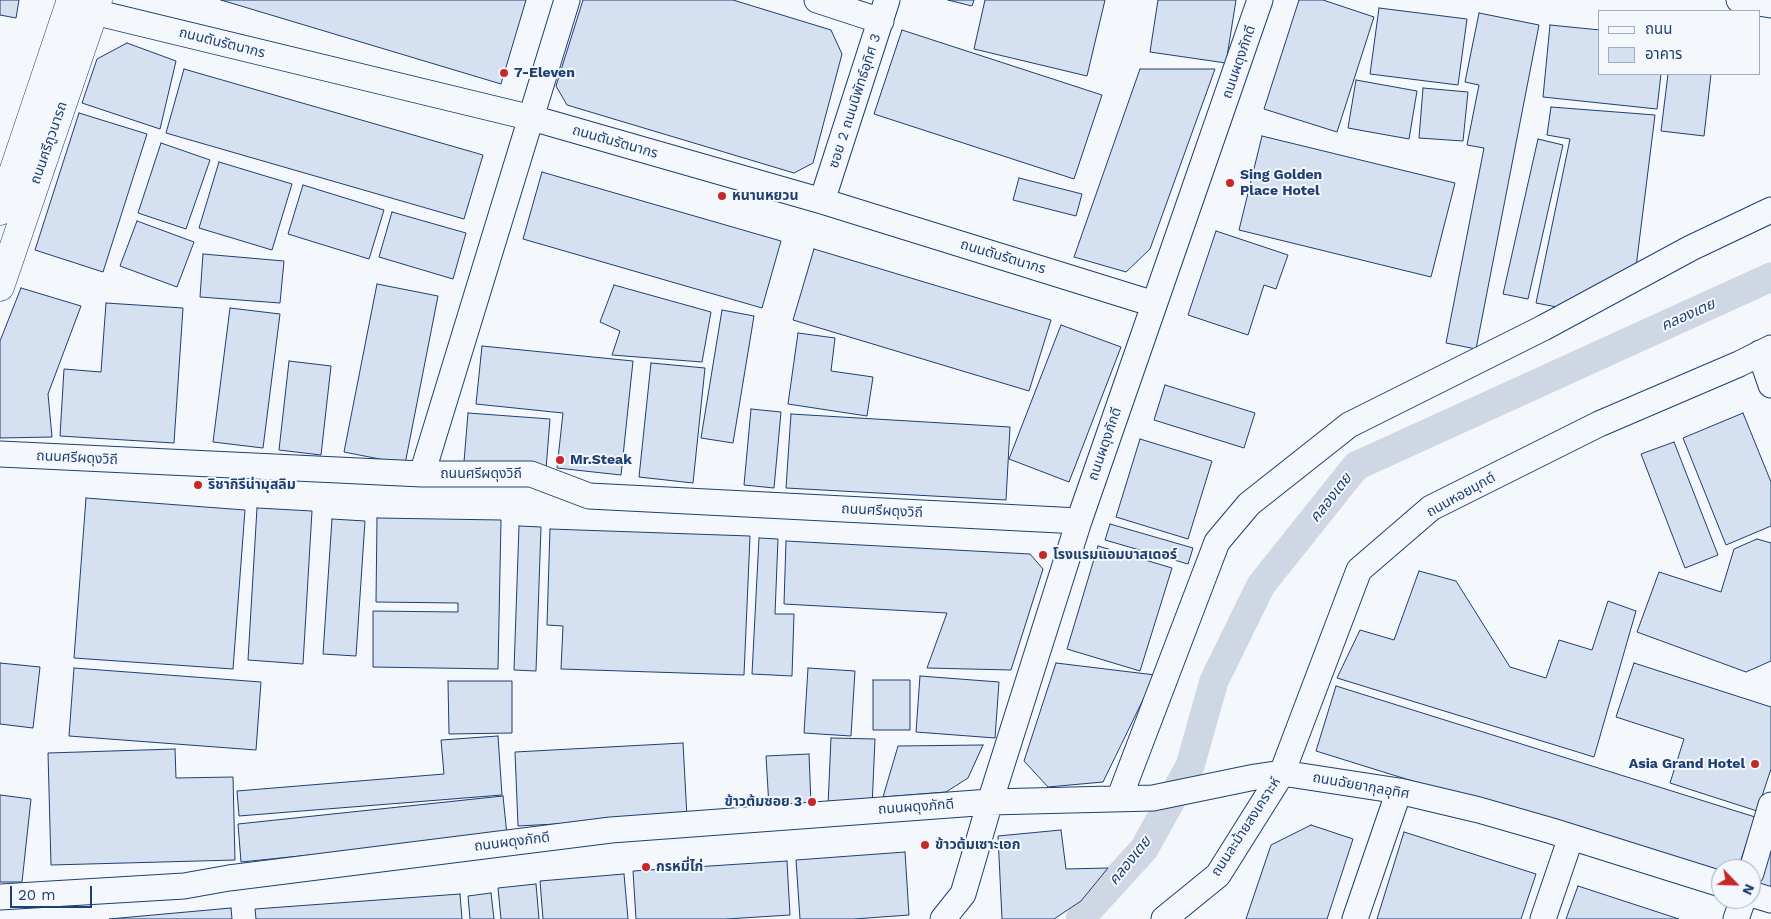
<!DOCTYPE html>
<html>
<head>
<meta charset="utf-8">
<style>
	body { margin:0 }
	#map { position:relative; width:1771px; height:919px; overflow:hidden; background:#f4f7fb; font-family:"Work Sans","Noto Sans Thai",sans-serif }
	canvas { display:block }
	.legend { position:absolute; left:1598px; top:10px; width:162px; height:65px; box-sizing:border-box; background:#f4f7fb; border:1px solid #9eadc5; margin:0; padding:6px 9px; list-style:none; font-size:15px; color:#1d3f73 }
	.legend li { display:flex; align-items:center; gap:10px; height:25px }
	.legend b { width:25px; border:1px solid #9eadc5 }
	.north { position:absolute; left:1711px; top:859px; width:50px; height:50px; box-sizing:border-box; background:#f4f7fb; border:1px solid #9eadc5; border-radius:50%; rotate:114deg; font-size:14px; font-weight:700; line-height:20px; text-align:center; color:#1d3f73 }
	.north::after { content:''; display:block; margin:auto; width:18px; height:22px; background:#c62828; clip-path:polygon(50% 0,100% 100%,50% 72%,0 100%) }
	.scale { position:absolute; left:10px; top:886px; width:82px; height:22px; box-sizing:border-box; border:2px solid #1d3f73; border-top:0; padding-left:6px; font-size:15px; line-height:18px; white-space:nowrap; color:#1d3f73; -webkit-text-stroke:4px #f4f7fb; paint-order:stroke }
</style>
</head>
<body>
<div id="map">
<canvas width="1771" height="919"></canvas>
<ul class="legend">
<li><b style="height:6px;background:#f4f7fb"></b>ถนน</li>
<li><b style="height:14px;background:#d5e0f0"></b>อาคาร</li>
</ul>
<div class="north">N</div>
<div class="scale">20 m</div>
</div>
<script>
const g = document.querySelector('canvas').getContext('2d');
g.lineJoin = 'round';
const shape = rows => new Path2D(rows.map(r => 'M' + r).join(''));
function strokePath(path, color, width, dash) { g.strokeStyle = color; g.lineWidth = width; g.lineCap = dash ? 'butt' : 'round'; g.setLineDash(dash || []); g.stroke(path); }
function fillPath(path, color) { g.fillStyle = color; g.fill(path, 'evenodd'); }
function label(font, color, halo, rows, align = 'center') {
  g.font = font + ' "Work Sans","Noto Sans Thai",sans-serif'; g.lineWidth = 4; g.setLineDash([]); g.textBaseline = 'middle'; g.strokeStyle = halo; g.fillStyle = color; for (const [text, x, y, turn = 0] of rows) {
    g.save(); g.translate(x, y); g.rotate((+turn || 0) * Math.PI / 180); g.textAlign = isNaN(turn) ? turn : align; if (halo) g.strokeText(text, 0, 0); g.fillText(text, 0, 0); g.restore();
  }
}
strokePath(shape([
	[1080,919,1144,849,1190,766,1214,681,1261,585,1356,466,1771,277]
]), '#cfd7e4', 29);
const building = shape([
	[0,0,19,0,16,18,0,15,0,0],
	[221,0,526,0,501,84,221,0],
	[583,0,733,0,831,30,842,54,813,163,794,173,567,105,556,86,583,0],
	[948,0,974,0,972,6,948,0],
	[985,0,1105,0,1087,76,974,49,985,0],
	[1158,0,1236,0,1226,63,1150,52,1158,0],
	[1299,0,1323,0,1374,17,1337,132,1264,109,1299,0],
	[1379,8,1467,19,1458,85,1370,74,1379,8],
	[1479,13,1539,25,1476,349,1446,343,1484,148,1467,145,1479,85,1465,82,1479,13],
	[1550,25,1600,30,1600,74,1661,74,1657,109,1543,97,1550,25],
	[902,30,1102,95,1074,179,874,114,902,30],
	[127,43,176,61,160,129,82,103,97,59,127,43],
	[184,69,483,155,464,219,166,133,184,69],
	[1140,69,1215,69,1150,249,1126,272,1074,257,1140,69],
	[1668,74,1711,74,1704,136,1661,131,1668,74],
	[1356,80,1417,91,1409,139,1348,128,1356,80],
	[1423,88,1468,92,1463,141,1419,138,1423,88],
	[1551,107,1655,115,1636,267,1562,308,1536,303,1570,139,1547,135,1551,107],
	[79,113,147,134,103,272,35,250,79,113],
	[1262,136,1455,183,1431,277,1239,230,1262,136],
	[1538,139,1563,145,1528,299,1503,294,1538,139],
	[161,143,210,160,186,229,138,213,161,143],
	[219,162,292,184,272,250,199,228,219,162],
	[542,172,781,241,762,308,523,239,542,172],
	[1019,178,1082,194,1076,216,1013,200,1019,178],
	[303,185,384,210,369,259,288,234,303,185],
	[392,212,466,233,453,279,379,257,392,212],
	[137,221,194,242,177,287,120,266,137,221],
	[1216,231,1288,255,1276,289,1264,285,1248,335,1188,315,1216,231],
	[814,249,1051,320,1029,391,793,320,814,249],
	[203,254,284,261,280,303,200,297,203,254],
	[377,284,438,296,405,464,344,452,377,284],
	[614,285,711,312,702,362,612,355,620,331,600,322,614,285],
	[21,288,81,306,48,394,52,437,0,438,0,341,21,288],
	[106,303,183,308,174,443,60,436,64,369,101,372,106,303],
	[230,308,280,314,263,448,213,442,230,308],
	[722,310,754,316,733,443,701,438,722,310],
	[1061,325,1121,347,1069,482,1009,459,1061,325],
	[798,333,835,338,831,371,873,377,867,416,788,404,798,333],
	[482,346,633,361,621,475,557,468,563,413,476,404,482,346],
	[289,361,331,366,321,455,279,450,289,361],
	[651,363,705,368,693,483,639,477,651,363],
	[1165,385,1255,413,1244,448,1154,420,1165,385],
	[751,409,781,412,774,488,744,485,751,409],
	[468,413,550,419,546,469,464,462,468,413],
	[1743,413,1771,482,1771,526,1726,545,1683,438,1743,413],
	[791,414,1010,427,1006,500,786,488,791,414],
	[1140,439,1212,461,1188,539,1116,517,1140,439],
	[1674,442,1718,555,1685,568,1641,454,1674,442],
	[86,498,245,510,233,669,74,658,86,498],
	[257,508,312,511,303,664,248,660,257,508],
	[377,518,501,520,498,669,373,667,373,611,458,612,458,603,376,602,377,518],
	[332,519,365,521,356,656,323,654,332,519],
	[1110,524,1193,548,1188,564,1105,540,1110,524],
	[519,526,541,527,536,671,514,670,519,526],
	[550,529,750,536,744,675,561,669,563,626,547,625,550,529],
	[759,538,778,539,775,614,794,614,792,676,752,674,759,538],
	[1757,539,1771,543,1771,661,1746,672,1637,632,1659,572,1721,592,1734,549,1757,539],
	[786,541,1030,554,1043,569,1011,670,927,668,947,613,784,604,786,541],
	[1098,546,1172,568,1140,671,1067,649,1098,546],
	[1419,571,1456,581,1510,667,1546,678,1559,640,1592,650,1608,601,1636,611,1594,757,1337,678,1360,630,1394,640,1419,571],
	[0,663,40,667,33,728,0,724,0,663],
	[1056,663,1155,675,1103,782,1048,787,1024,761,1056,663],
	[1634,663,1771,707,1771,769,1757,811,1670,783,1684,739,1616,717,1634,663],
	[74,668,261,682,256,750,69,736,74,668],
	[808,668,855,671,851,736,804,733,808,668],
	[920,676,999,682,995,738,916,732,920,676],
	[873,680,910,680,910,730,873,730,873,680],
	[448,681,512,681,512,733,449,734,448,681],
	[1336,686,1755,817,1738,869,1721,869,1721,877,1316,751,1336,686],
	[498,736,502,795,239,816,237,791,444,774,441,740,498,736],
	[831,738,875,739,872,807,828,806,831,738],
	[683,743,687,817,518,826,515,752,683,743],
	[983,745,968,778,946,792,883,797,898,746,983,745],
	[175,749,176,778,233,777,235,860,51,865,48,753,175,749],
	[809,754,811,804,769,807,766,756,809,754],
	[0,795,31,799,22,882,0,882,0,795],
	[503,796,507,835,241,862,238,824,503,796],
	[1311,825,1353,839,1327,919,1246,919,1271,845,1311,825],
	[1061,830,1066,869,1108,868,1081,901,1054,919,1002,919,998,836,1061,830],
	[1404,832,1536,874,1521,919,1377,919,1404,832],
	[1771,839,1771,894,1752,888,1771,839],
	[905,852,909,915,854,919,800,919,796,860,905,852],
	[787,861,790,915,726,919,636,919,633,871,787,861],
	[624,874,628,919,543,919,540,881,624,874],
	[536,884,539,919,501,919,498,888,536,884],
	[1578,886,1679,919,1566,919,1578,886],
	[491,893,494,919,470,919,468,896,491,893],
	[460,894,462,919,256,919,255,909,460,894],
	[231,908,232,919,109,919,231,908]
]);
fillPath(building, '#d5e0f0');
strokePath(building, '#1d3f73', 1);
const minor = shape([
	[817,0,881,21],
	[1739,0,1771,5],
	[76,6,94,12,532,118,822,201,1154,304],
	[822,201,887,0],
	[1760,353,1771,385],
	[0,454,422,474,531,474,589,496,1079,521],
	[422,474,567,0],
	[1119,799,1217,542,1249,504,1349,425,1543,328,1691,248,1771,210],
	[1751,873,1771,805],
	[1751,894,1771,900],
	[0,897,184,886,229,878,611,830,990,802,1153,798,1255,777,1282,773,1399,791,1479,810,1552,831,1721,884],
	[943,919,963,894,990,802,1079,521,1260,0],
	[1164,919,1218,875,1282,773,1359,570,1431,508,1599,424,1739,364,1771,348],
	[1355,919,1399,791],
	[1543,919,1571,837],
	[1736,919,1743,899]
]);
const secondary = shape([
	[0,211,71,0],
	[0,287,98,0]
]);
strokePath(minor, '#1d3f73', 27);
strokePath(secondary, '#1d3f73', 29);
strokePath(minor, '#f4f7fb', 25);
strokePath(secondary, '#f4f7fb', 28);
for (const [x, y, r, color] of [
	[504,73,5,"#c62828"],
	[1230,183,5,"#c62828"],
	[722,196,5,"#c62828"],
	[560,460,5,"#c62828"],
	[198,485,5,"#c62828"],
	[1043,555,5,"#c62828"],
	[1755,764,5,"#c62828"],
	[812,802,5,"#c62828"],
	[925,845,5,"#c62828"],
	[646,867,5,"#c62828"]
]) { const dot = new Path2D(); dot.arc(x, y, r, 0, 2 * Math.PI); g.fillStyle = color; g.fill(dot); strokePath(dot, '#f4f7fb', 2); }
label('14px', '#1d3f73', '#f4f7fb', [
	["ถนนตันรัตนากร",222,43,14],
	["ถนนผดุงภักดี",1239,62,-71],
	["ซอย 2 ถนนนิพัทธ์อุทิศ 3",855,101,-72],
	["ถนนตันรัตนากร",615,142,16],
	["ถนนศรีภูวนารถ",49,143,-71],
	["ถนนตันรัตนากร",1003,257,17],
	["ถนนผดุงภักดี",1105,444,-71],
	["ถนนศรีผดุงวิถี",77,458,3],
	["ถนนศรีผดุงวิถี",481,474],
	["ถนนหอยมุกต์",1461,495,-29],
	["ถนนศรีผดุงวิถี",882,511,3],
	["ถนนฉัยยากุลอุทิศ",1361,786,10],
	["ถนนผดุงภักดี",916,807,-4],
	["ถนนละม้ายสงเคราะห์",1246,827,-57],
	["ถนนผดุงภักดี",512,842,-7]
]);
label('bold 14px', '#1d3f73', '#f4f7fb', [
	["7-Eleven",514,73],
	["Sing Golden",1240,175],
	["Place Hotel",1240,191],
	["หนานหยวน",732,196],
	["Mr.Steak",570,460],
	["ริชากิรีน่ามุสลิม",208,485],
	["โรงแรมแอมบาสเดอร์",1053,555],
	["Asia Grand Hotel",1745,764,"right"],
	["ข้าวต้มซอย 3",802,802,"right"],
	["ข้าวต้มเซาะเอก",935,845],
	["กรหมี่ไก่",656,867]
], 'left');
label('italic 15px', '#1d3f73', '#f4f7fb', [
	["คลองเตย",1688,315,-24],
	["คลองเตย",1331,498,-52],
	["คลองเตย",1130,861,-51]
]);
</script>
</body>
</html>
